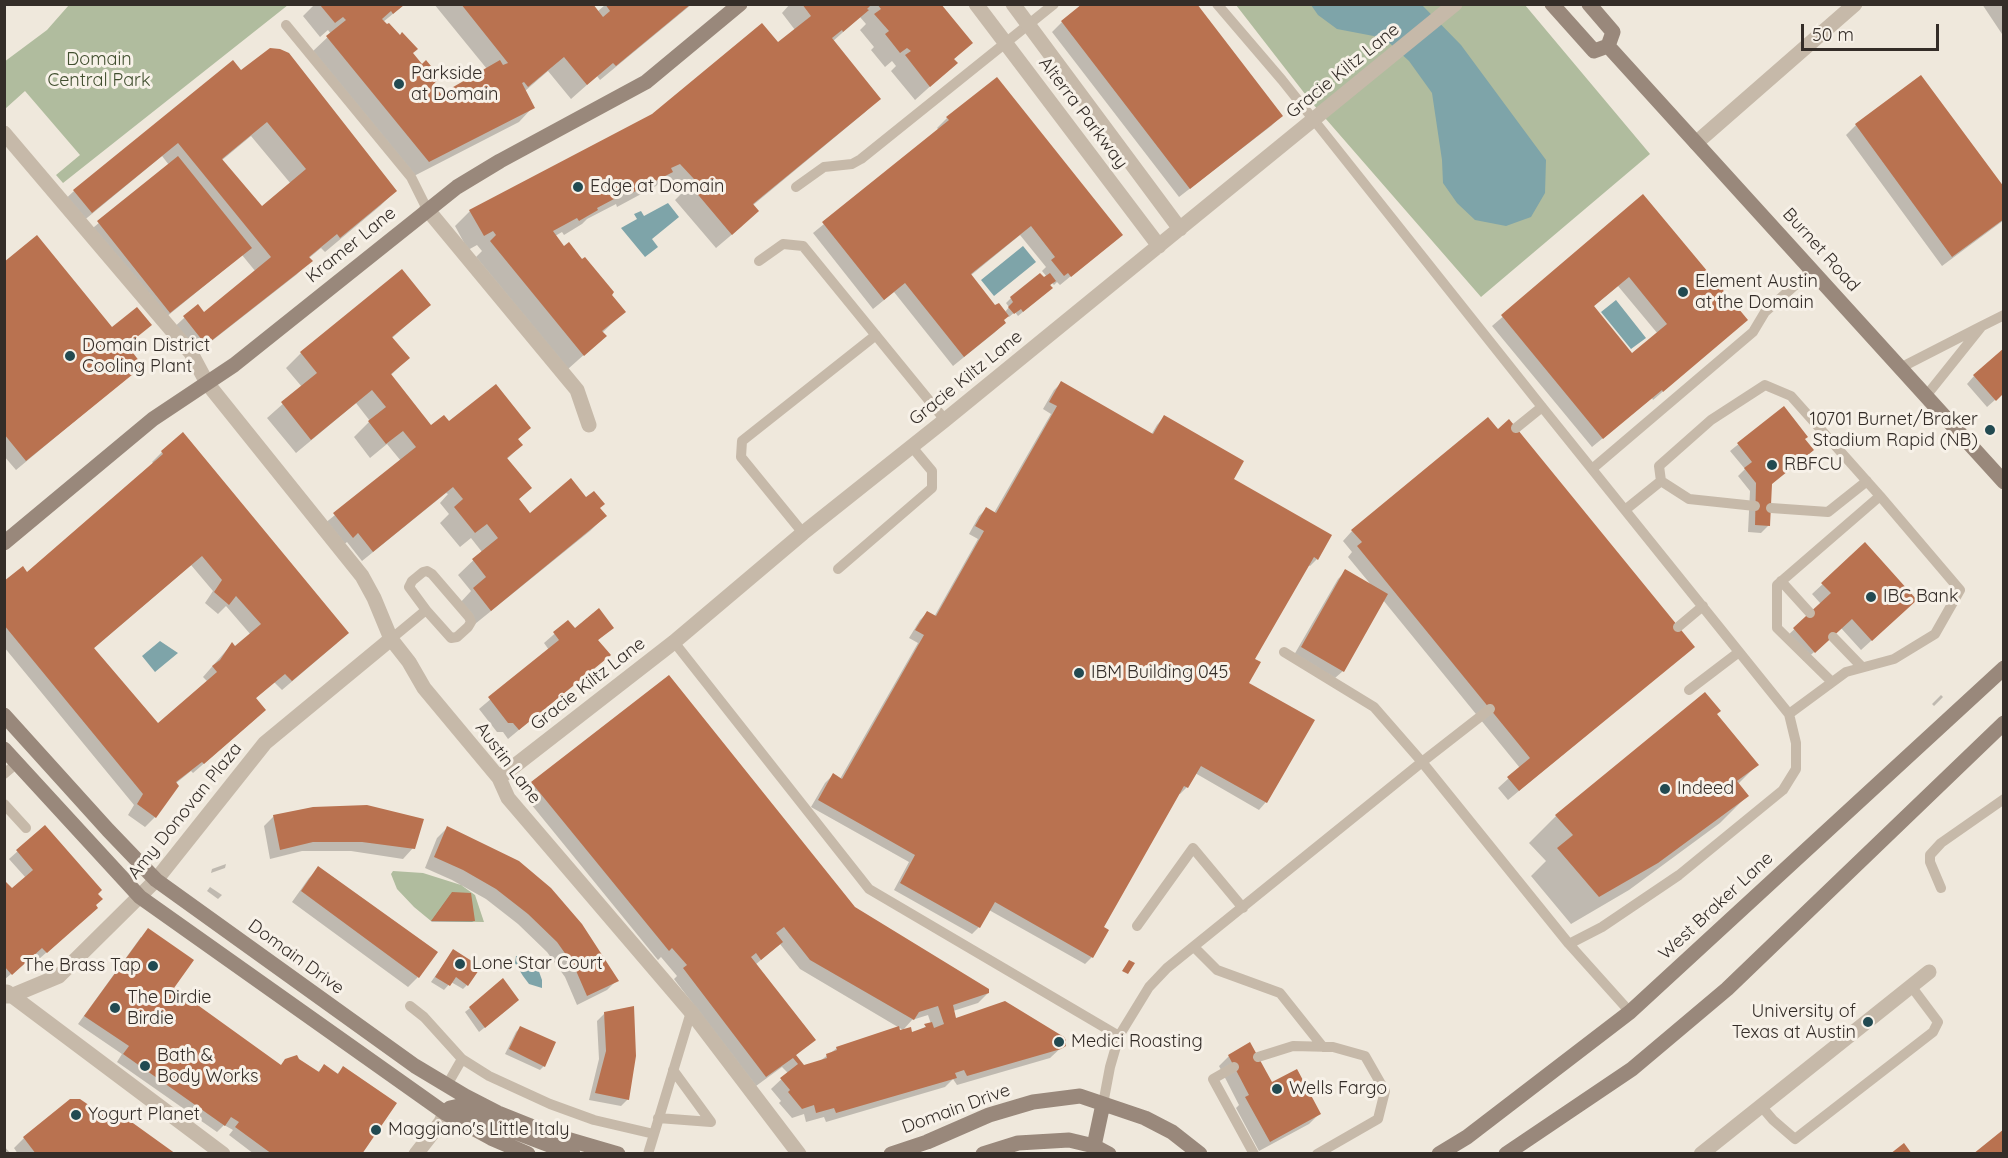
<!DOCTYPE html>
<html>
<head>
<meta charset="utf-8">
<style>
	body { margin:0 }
	#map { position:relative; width:2008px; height:1158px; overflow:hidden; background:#efe8dc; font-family:Quicksand,sans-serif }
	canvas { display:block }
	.frame { position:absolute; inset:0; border:6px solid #342d28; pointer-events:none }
	.scale { position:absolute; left:1801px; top:24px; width:138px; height:27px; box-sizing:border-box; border:3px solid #342d28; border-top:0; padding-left:8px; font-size:18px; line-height:21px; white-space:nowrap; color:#342d28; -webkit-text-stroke:4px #f7f1e8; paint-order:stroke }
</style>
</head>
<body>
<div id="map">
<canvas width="2008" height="1158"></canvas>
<div class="frame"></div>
<div class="scale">50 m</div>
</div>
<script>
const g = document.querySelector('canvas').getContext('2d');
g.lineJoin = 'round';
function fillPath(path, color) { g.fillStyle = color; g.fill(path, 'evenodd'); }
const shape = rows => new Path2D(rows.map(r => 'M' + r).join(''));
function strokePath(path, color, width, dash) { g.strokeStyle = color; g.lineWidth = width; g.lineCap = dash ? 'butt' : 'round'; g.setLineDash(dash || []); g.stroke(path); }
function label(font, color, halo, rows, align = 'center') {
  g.font = font + ' Quicksand,sans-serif'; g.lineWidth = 6; g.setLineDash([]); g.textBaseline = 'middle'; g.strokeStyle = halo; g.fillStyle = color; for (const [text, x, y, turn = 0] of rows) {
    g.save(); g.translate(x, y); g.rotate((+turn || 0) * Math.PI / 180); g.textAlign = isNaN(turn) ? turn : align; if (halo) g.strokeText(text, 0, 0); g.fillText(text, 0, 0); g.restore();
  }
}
fillPath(shape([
	[69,5,69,4,288,5,63,183,56,175,80,155,25,91,5,109,4,62,47,30],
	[1236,5,1525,5,1650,154,1481,297,1312,103],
	[393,871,423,873,461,885,475,895,484,922,431,921,414,907,397,889,391,874]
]), '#b0bc9e');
fillPath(shape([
	[1311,5,1422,5,1461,45,1546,160,1545,193,1531,217,1506,226,1475,220,1457,203,1443,183,1442,160,1432,93,1409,61,1384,38,1337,29,1318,15],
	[668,203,679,217,652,239,658,247,645,257,621,228,637,219,634,214,641,211,644,216],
	[1023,246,1036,262,994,296,981,280],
	[1616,300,1646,338,1631,349,1601,312],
	[160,641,178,653,155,672,142,656],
	[516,956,523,956,537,966,542,980,542,988,529,984,523,976,515,963]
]), '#7ea4a9');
fillPath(shape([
	[315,4,405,4,383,22,411,53,431,85,441,96,487,69,434,4,591,4,597,12,605,5,692,4,600,80,597,76,571,99,548,71,525,91,533,107,519,122,414,176,312,52,331,34,328,30,320,37,303,16],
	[790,4,939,4,970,43,953,60,956,63,915,100,891,71,896,66,892,61,885,67,871,50,874,47,860,30,866,24,860,17,832,42,879,98,864,113,752,206,742,226,716,248,675,200,680,195,664,178,656,186,617,207,616,204,587,219,582,224,564,235,562,232,555,236,564,248,582,261,624,312,602,333,605,336,568,369,476,257,482,251,477,245,468,250,455,226,470,211,653,115,778,44,795,30,782,13],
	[1982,4,2004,4,2004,37],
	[1062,22,1281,116,1271,126,1179,197,1052,32],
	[240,72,395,191,380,206,325,252,321,248,309,258,311,261,296,275,190,358,169,332,197,306,204,314,256,272,242,255,160,322,88,232,169,165,162,156,76,227,59,205,74,191],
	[251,136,291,184,261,208,221,161],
	[1921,77,2004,189,2004,220,1942,266,1846,135,1856,125],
	[947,118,1121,235,1060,285,1057,282,1054,285,1052,283,1046,293,1018,316,1015,312,1009,317,1007,316,1002,321,1004,323,994,333,953,366,894,292,873,309,813,233,939,130,937,128],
	[1020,235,1046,267,1042,271,1047,277,1011,298,1006,303,1009,307,1005,312,995,307,970,276],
	[1643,197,1746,320,1653,400,1652,398,1592,447,1492,326],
	[1618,286,1658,334,1632,355,1593,307],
	[4,264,112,329,150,325,126,346,141,366,16,470,4,456],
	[429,305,392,338,408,358,390,376,431,427,449,423,529,428,517,440,521,445,507,459,530,488,518,500,529,515,586,499,598,508,605,516,590,531,475,624,459,604,471,591,458,575,482,552,471,538,460,547,440,523,449,514,440,503,448,494,446,493,362,561,347,542,342,546,324,524,401,461,387,444,370,458,354,437,370,421,356,403,296,453,267,418,302,387,286,368,301,353],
	[1974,376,2004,392,1987,407,1967,384],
	[1061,383,1151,435,1157,425,1164,417,1317,559,1310,566,1307,565,1253,660,1247,683,1266,802,1259,810,1195,773,1187,787,1180,794,1178,793,1102,928,1092,957,1085,964,989,910,979,927,972,934,894,890,909,862,811,807,825,783,833,775,840,779,918,643,909,638,920,620,927,613,934,617,978,539,969,534,979,516,986,509,994,513,1051,414,1043,409,1054,390],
	[1783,408,1770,485,1769,525,1761,533,1748,532,1750,491,1738,476,1745,469,1730,451],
	[162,452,337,643,282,690,274,682,255,699,254,720,193,773,191,771,175,784,155,817,145,827,128,815,134,805,4,647,4,583,27,574,154,464,152,462],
	[191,565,213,591,205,603,218,614,226,606,251,635,235,648,232,644,203,677,208,682,157,725,93,649],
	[1352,531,1693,647,1508,800,1498,788,1520,768,1383,600,1343,671,1335,678,1294,655,1338,579,1346,571,1372,586,1348,557,1352,552,1343,541],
	[1865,545,1905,610,1861,650,1841,628,1804,661,1784,639,1821,604,1812,594],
	[568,622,575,630,612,628,597,641,609,655,508,739,503,732,497,732,479,709,549,650,544,643],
	[669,678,854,908,988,993,978,1003,953,1011,955,1020,1064,1045,1050,1058,957,1085,953,1079,945,1087,826,1122,824,1117,806,1122,804,1114,792,1118,779,1103,781,1101,771,1089,788,1073,782,1067,756,1086,674,979,677,976,661,957,658,960,522,793,532,783],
	[780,944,800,969,903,1030,912,1020,928,1015,931,1024,911,1034,899,1032,837,1048,820,1061,803,1067,795,1056,814,1039,755,965],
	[1941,695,1943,697,1934,706,1932,704],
	[1716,714,1757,765,1738,784,1747,796,1720,823,1629,890,1571,924,1531,876,1546,861,1529,843,1556,816],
	[274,816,413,848,403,859,351,851,302,851,270,859,264,826],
	[45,827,97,894,95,905,89,915,39,959,34,954,4,980,4,882,12,890,26,878,9,859],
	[447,828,617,980,607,990,577,1005,565,977,547,952,518,924,486,899,452,880,425,868,437,838],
	[226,864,225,868,211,873,212,869],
	[319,868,418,977,408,987,292,902,309,878],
	[210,887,222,895,218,899,207,891],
	[450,895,474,921,472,922,431,922],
	[141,937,172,989,280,1066,298,1060,317,1073,324,1066,336,1075,343,1068,361,1153,254,1154,229,1135,233,1130,224,1125,217,1132,117,1062,122,1054,78,1024],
	[453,951,467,985,463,989,451,982,444,990,431,982],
	[513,1005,479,1032,465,1012,470,1008],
	[604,1014,628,1099,621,1106,589,1100,599,1059,597,1021],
	[520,1028,544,1066,540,1070,505,1054,516,1032],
	[1229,1056,1271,1085,1319,1114,1309,1124,1259,1151,1236,1108,1239,1105,1219,1066],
	[111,1122,173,1154,18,1154,14,1148,24,1138],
	[4,1146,11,1154,4,1154]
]), '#0003');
fillPath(shape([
	[461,4,593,4,603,17,610,11,605,4,691,4,616,66,613,63,587,85,564,57,528,87,524,82,522,83,535,108,429,162,326,36,346,20,343,17,335,23,320,5,404,5,393,14,391,11,382,19,387,24,389,23,400,35,402,32,418,49,413,53,422,64,426,60,440,77,433,85,441,94,500,60,503,65,508,63],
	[802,4,872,4,867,9,869,10,843,32,842,30,832,38,881,99,753,204,759,211,732,235,689,184,694,179,680,164,671,168,673,172,632,193,631,190,597,208,598,210,579,221,577,218,553,231,564,246,569,242,582,259,585,257,614,292,612,295,626,312,602,331,607,336,584,356,490,241,496,235,493,231,484,236,469,210,652,114,762,23,778,42,811,16],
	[877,4,941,4,973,43,954,59,958,63,930,87,905,55,911,51,907,48,900,53,885,34,889,31,874,14,881,9],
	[1082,4,1197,4,1283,116,1190,189,1061,21],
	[270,48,280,49,289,53,397,191,340,238,337,234,309,257,313,261,206,345,183,316,198,304,204,312,271,257,178,143,92,213,73,190,233,60,241,70],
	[267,122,306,169,262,206,222,159],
	[1921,75,2004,187,2004,219,1952,257,1855,124],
	[997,77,1123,235,1071,277,1068,273,1064,276,1051,260,1055,257,1031,226,971,274,995,305,999,303,1009,316,1004,320,1006,323,964,357,905,283,884,300,822,222,949,120,946,117],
	[178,156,252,248,170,313,97,221],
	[1643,194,1748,320,1663,392,1662,390,1603,439,1501,315],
	[1629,277,1667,324,1632,353,1594,306],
	[37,235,112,327,137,307,152,325,127,345,143,366,26,461,4,434,4,262],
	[402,269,431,305,392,337,410,358,391,374,431,425,444,415,449,421,496,384,531,428,518,439,523,445,507,458,532,488,519,499,530,513,571,478,586,497,594,491,605,504,600,508,607,516,491,611,473,588,486,577,472,559,498,538,487,524,475,533,454,507,463,499,453,487,373,552,358,533,353,538,333,513,416,447,403,431,386,444,368,421,386,407,372,390,311,440,281,402,317,373,300,352],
	[1040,273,1044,277,1050,273,1056,281,1050,285,1053,288,1023,312,1021,309,1014,314,1008,307,1013,302,1010,297],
	[2004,348,2004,393,1996,401,1973,375],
	[1061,381,1153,434,1164,415,1244,461,1234,479,1332,535,1318,560,1314,557,1255,659,1261,662,1249,683,1315,720,1267,803,1201,766,1188,788,1184,786,1104,927,1109,930,1093,958,995,902,980,928,900,883,915,855,818,800,833,773,842,779,924,635,915,630,927,611,936,616,984,531,975,526,986,507,996,513,1057,406,1049,402],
	[1784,406,1808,437,1805,439,1814,450,1772,484,1770,526,1755,525,1756,483,1744,468,1752,462,1737,443],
	[1488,417,1498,429,1509,419,1695,647,1519,791,1507,777,1530,758,1357,546,1362,542,1351,530],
	[183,432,349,633,292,681,285,674,256,698,266,710,204,764,202,762,176,782,179,786,156,818,137,804,143,794,4,625,4,581,23,566,27,572,163,454,161,451],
	[202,556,222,580,214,592,229,605,236,596,261,624,235,646,232,642,220,660,212,666,217,672,158,723,94,648],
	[1865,542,1917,600,1872,641,1852,619,1815,653,1793,628,1831,593,1821,583],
	[1345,569,1388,594,1344,672,1301,647],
	[599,608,614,628,598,640,611,655,519,730,513,723,508,723,488,697,559,640,553,632,568,620,575,628],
	[669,675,855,907,989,989,989,993,953,1005,956,1018,1005,1001,1064,1037,1066,1040,1066,1046,1061,1049,967,1076,964,1070,955,1073,957,1078,836,1113,834,1108,816,1113,814,1105,802,1109,788,1092,790,1090,780,1078,798,1064,793,1058,766,1077,683,968,687,965,672,948,669,951,531,782],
	[784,927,810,960,914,1020,919,1012,938,1006,944,1024,934,1028,932,1022,924,1024,926,1027,912,1032,911,1027,900,1030,899,1026,836,1047,837,1050,826,1054,827,1058,804,1065,796,1055,816,1040,751,957,756,953,761,960,783,942,776,933],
	[1705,692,1721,711,1717,714,1759,765,1737,781,1749,796,1658,863,1599,897,1557,848,1573,835,1555,815],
	[367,805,424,819,415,849,362,842,313,842,280,850,273,815,313,807],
	[45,825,102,890,98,894,103,899,96,905,98,908,47,953,42,948,12,975,4,966,4,880,12,888,33,870,16,850],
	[447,826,519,861,551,888,582,924,619,981,587,996,574,966,557,942,528,914,496,889,463,870,434,857],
	[318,866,438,952,419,978,301,891],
	[452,892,471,893,475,921,431,921],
	[148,928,194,960,174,988,281,1065,285,1059,297,1055,299,1059,319,1072,324,1064,338,1074,343,1066,397,1103,362,1154,272,1154,235,1127,239,1122,231,1117,225,1126,123,1054,129,1046,84,1016],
	[453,949,481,967,468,986,456,977,450,986,435,977],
	[1129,960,1135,963,1128,974,1122,971],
	[503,978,519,1000,485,1028,469,1007],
	[634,1006,636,1056,629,1100,595,1093,606,1051,604,1012],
	[520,1026,556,1042,545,1067,509,1049],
	[1250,1042,1272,1082,1297,1069,1321,1114,1270,1142,1245,1097,1249,1095,1228,1055],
	[70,1099,80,1099,112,1121,119,1113,176,1154,36,1154,23,1137],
	[2004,1129,2004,1154,1973,1154],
	[1904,1143,1912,1154,1890,1154]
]), '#b97250');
strokePath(shape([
	[1217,4,1282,80,1542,407,1789,714,1796,743,1796,769,1783,790,1679,875,1602,927,1569,944],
	[286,25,411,177,427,209],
	[796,187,824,167,852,164,861,159,1054,4],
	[759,261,783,244,803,246,945,420],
	[1982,326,2004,315],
	[1900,368,1982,326,1926,396],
	[1516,428,1542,407],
	[1592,469,1753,332,1765,312,1812,270],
	[1755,506,1689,499,1661,481,1659,466,1711,420,1765,385,1791,396,1880,496,1960,590,1935,634,1894,659,1846,672,1789,714],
	[1771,508,1828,512,1867,481],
	[1625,510,1661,481],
	[803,533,741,457,742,441,876,335],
	[838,569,932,488,932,471,912,447],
	[1781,581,1810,613],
	[1678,627,1703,606],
	[1833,637,1862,667],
	[391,639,426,610,451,638,457,637,468,627,471,622,469,617,432,574,427,571,423,572,412,581,409,587,426,610],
	[674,642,869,889,1119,1036],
	[1832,682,1777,628,1777,585,1880,496],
	[1689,690,1739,652],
	[1490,709,1422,762,1569,944,1630,1012],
	[4,774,17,763],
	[4,804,26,828],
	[1941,888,1930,862,1930,855,1941,843,2004,799],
	[1137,926,1193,848,1243,908],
	[1194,947,1217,970,1280,993,1323,1047],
	[410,1006,424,1017,462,1059,489,1076,550,1104,594,1120,654,1134],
	[1258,1057,1293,1046,1333,1047,1365,1056,1385,1091,1378,1119,1317,1154],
	[1234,1067,1213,1079,1254,1154],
	[447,1085,462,1059],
	[1103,1104,1110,1067,1119,1036,1149,987,1167,968,1422,762,1374,707,1284,652],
	[1761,1106,1773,1120,1795,1139,1933,1032,1938,1022,1911,986],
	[658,1118,711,1122,673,1070],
	[648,1154,691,1012]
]), '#c6b9a9', 10);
strokePath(shape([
	[976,4,1159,246],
	[1013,4,1180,229],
	[4,133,191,353,207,383,362,576,374,598,391,639,409,662,424,688,499,778,508,798,691,1012,799,1154],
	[1696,143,1855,4],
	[427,209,577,390,589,425],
	[499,778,674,642,803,533,945,420,1455,4],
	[7,992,223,1154],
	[4,996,11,996,59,976,156,880,265,743,391,639],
	[416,1154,441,1122,445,1113],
	[1701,1154,1929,972]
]), '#c6b9a9', 15);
strokePath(shape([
	[1552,4,1594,51,1608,46,1613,32,1589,4],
	[1608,46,2004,482],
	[4,543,153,419,234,365,457,187,500,161,646,82,740,4],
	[4,715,108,830,156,880,415,1066,465,1096,498,1113,553,1135,618,1154],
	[4,749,140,897,445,1113,491,1138,528,1154],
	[445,1113,450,1108,459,1106,507,1129,573,1154],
	[1094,1146,1103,1104],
	[891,1154,927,1142,989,1115,1033,1102,1080,1096,1145,1118,1172,1132,1200,1154],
	[983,1154,1018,1143,1069,1140,1094,1146,1109,1154],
	[1439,1154,1467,1137,1630,1012,2004,668],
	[1506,1154,1632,1069,1727,989,2004,723]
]), '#99887b', 15);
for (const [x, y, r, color] of [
	[399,84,6,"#224a51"],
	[578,187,6,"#224a51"],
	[1683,292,6,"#224a51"],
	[70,356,6,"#224a51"],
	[1990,430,6,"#224a51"],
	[1772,465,6,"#224a51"],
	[1871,597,6,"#224a51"],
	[1079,673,6,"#224a51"],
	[1665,789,6,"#224a51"],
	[460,964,6,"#224a51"],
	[153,966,6,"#224a51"],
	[115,1008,6,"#224a51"],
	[1868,1022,6,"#224a51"],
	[1059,1042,6,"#224a51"],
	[145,1066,6,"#224a51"],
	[1277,1089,6,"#224a51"],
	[76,1115,6,"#224a51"],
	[376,1130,6,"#224a51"]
]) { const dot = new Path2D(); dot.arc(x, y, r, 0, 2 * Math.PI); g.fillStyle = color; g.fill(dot); strokePath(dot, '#f7f1e8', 2); }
label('18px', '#414f2f', '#f7f1e8', [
	["Domain",99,60],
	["Central Park",99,81]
]);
label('18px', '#342d28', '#f7f1e8', [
	["Gracie Kiltz Lane",1343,71,-39],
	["Alterra Parkway",1083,113,53],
	["Kramer Lane",351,245,-39],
	["Burnet Road",1821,250,48],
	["Gracie Kiltz Lane",966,378,-39],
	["Gracie Kiltz Lane",588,684,-38],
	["Austin Lane",508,763,53],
	["Amy Donovan Plaza",185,811,-51],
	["West Braker Lane",1716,906,-43],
	["Domain Drive",296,957,36],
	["Domain Drive",956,1109,-20]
]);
label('18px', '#342d28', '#f7f1e8', [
	["Parkside",411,74],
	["at Domain",411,95],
	["Edge at Domain",590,187],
	["Element Austin",1695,282],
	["at the Domain",1695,303],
	["Domain District",82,346],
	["Cooling Plant",82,367],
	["10701 Burnet/Braker",1978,420,"right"],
	["Stadium Rapid (NB)",1978,441,"right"],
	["RBFCU",1784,465],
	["IBC Bank",1883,597],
	["IBM Building 045",1091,673],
	["Indeed",1677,789],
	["Lone Star Court",472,964],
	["The Brass Tap",141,966,"right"],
	["The Dirdie",127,998],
	["Birdie",127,1019],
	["University of",1856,1012,"right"],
	["Texas at Austin",1856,1033,"right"],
	["Medici Roasting",1071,1042],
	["Bath &",157,1056],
	["Body Works",157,1077],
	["Wells Fargo",1289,1089],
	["Yogurt Planet",88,1115],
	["Maggiano's Little Italy",388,1130]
], 'left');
</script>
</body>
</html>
